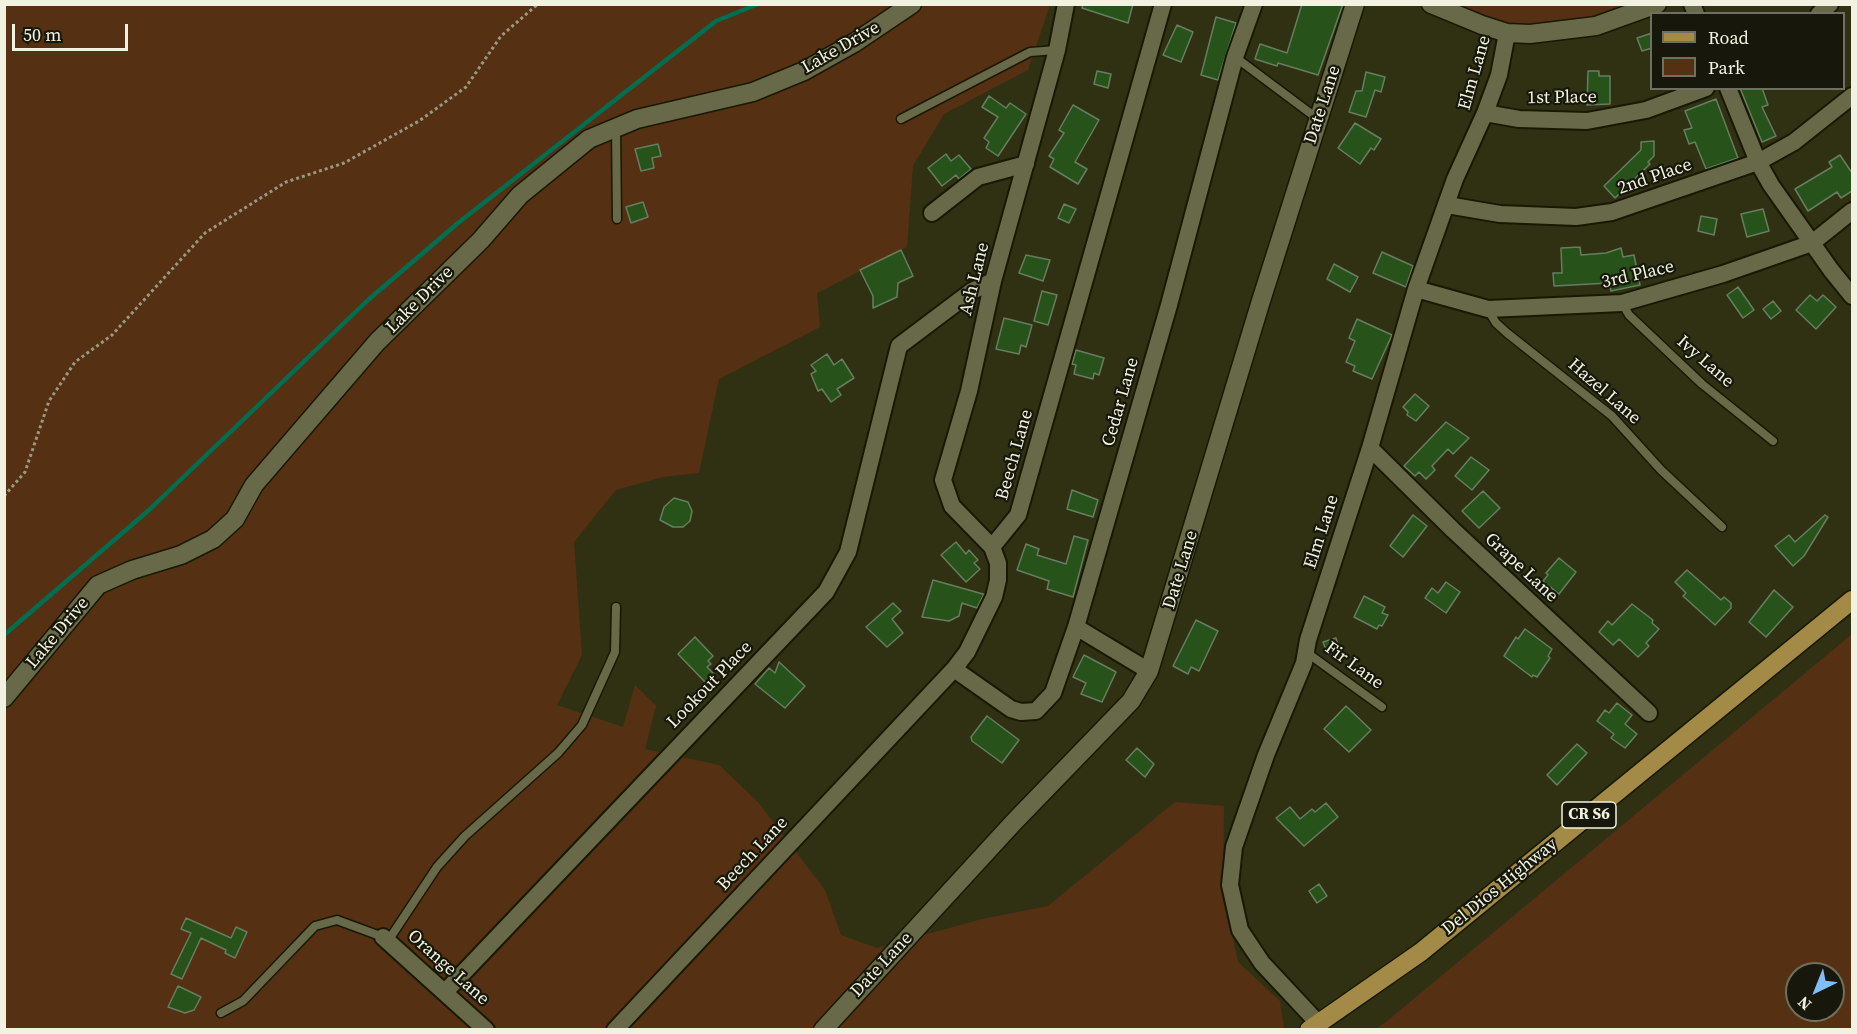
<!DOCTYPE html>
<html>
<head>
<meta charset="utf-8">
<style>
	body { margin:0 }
	#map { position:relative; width:1857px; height:1034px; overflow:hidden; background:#303112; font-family:"Source Serif 4",serif }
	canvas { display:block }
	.frame { position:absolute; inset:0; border:6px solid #f1f3e0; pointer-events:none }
	.legend { position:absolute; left:1650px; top:12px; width:195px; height:78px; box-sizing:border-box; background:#17180b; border:2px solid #6e7060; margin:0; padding:8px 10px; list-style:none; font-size:18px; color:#f1f3e0 }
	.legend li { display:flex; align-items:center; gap:12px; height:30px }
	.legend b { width:30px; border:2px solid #6e7060 }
	.north { position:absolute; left:1785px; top:962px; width:60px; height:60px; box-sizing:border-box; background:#17180b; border:2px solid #6e7060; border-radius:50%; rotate:223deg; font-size:16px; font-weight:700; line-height:24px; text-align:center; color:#f1f3e0 }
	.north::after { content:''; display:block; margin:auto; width:21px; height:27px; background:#81bdfa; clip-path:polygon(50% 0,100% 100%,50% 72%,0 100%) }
	.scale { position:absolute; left:12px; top:24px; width:116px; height:27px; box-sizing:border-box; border:3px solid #f1f3e0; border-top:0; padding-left:8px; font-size:18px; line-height:21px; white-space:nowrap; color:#f1f3e0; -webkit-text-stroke:4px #17180b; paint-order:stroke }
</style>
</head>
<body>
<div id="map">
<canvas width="1857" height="1034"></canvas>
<div class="frame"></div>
<ul class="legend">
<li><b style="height:8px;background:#a38a46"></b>Road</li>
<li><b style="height:16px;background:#563012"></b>Park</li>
</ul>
<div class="north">N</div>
<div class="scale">50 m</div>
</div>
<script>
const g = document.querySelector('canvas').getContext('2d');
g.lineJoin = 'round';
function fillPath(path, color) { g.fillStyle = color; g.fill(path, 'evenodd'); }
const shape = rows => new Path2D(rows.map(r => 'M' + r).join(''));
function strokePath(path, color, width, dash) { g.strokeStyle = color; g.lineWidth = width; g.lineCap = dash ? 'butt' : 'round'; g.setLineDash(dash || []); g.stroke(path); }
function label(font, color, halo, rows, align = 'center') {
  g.font = font + ' "Source Serif 4",serif'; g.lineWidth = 4.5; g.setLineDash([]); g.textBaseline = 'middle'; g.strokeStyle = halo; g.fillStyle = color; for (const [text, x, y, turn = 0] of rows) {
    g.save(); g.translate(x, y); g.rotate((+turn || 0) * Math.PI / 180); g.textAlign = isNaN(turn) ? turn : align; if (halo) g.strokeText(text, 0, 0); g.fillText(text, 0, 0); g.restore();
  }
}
fillPath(shape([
	[5,5,1050,5,1028,70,944,114,913,166,907,247,817,293,820,327,719,379,699,473,663,477,616,490,574,542,582,655,557,705,623,727,635,685,656,706,645,749,719,765,758,802,825,890,841,935,877,948,982,919,1048,906,1175,802,1224,806,1223,892,1238,962,1280,1001,1284,1029,5,1030],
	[1458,5,1657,5,1530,34],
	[1852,634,1852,1029,1375,1029,1386,1022],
	[1797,974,1833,974,1833,1010,1797,1010]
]), '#563012');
strokePath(shape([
	[4,635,149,510,368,300,458,223,716,21,758,4]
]), '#006e50', 4.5);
const building = shape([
	[1083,4,1133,4,1128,23,1082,8,1083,4],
	[1302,4,1343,4,1318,75,1278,63,1277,66,1255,59,1260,44,1287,53,1302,4],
	[1216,17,1236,23,1218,80,1201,75,1216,17],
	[1177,25,1193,32,1181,62,1163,55,1177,25],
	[1652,33,1652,48,1642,51,1637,38,1652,33],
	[1097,71,1111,74,1108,88,1094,84,1097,71],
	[1588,71,1599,71,1599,76,1610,76,1610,104,1587,105,1588,71],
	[1366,72,1385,77,1381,92,1375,90,1366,117,1349,112,1356,91,1362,91,1366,72],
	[1740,88,1762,88,1768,105,1762,107,1776,136,1762,142,1740,88],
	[989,96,1006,108,1010,103,1026,114,998,156,986,148,989,142,984,138,998,117,982,107,989,96],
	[1716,99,1738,158,1706,169,1695,142,1689,144,1684,130,1692,128,1685,111,1716,99],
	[1073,105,1099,120,1075,162,1087,169,1078,184,1050,167,1054,159,1049,156,1064,133,1059,130,1073,105],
	[1355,123,1381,139,1374,150,1371,148,1360,164,1338,148,1355,123],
	[1654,141,1654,156,1648,162,1650,164,1615,198,1604,186,1641,150,1641,142,1654,141],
	[658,144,661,156,652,158,654,168,641,171,635,149,658,144],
	[946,154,951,161,959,155,971,169,959,179,956,175,942,186,928,168,946,154],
	[1840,155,1852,173,1852,191,1841,198,1837,192,1808,211,1795,189,1832,167,1829,162,1840,155],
	[643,202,648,217,631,223,626,207,643,202],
	[1064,204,1076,209,1069,223,1058,218,1064,204],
	[1763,209,1769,231,1747,237,1741,214,1763,209],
	[1701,216,1717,219,1714,235,1698,231,1701,216],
	[1580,247,1581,255,1606,253,1621,248,1623,257,1634,255,1640,285,1611,291,1609,283,1554,286,1553,273,1562,273,1561,248,1580,247],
	[901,250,913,276,898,283,897,297,873,308,873,296,860,270,901,250],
	[1382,252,1413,266,1406,287,1373,273,1382,252],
	[1026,255,1050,260,1043,281,1019,273,1026,255],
	[1334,264,1358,277,1350,292,1327,279,1334,264],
	[1738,287,1754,310,1743,318,1727,295,1738,287],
	[1042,291,1057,295,1048,325,1034,321,1042,291],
	[1810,295,1817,301,1823,295,1836,307,1816,329,1796,310,1810,295],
	[1773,301,1781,311,1771,319,1763,309,1773,301],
	[1004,318,1032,325,1026,347,1021,345,1019,354,996,349,1004,318],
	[1357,319,1392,335,1372,379,1353,371,1355,366,1346,362,1355,341,1349,338,1357,319],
	[1076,350,1104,358,1099,375,1094,373,1093,379,1074,374,1076,365,1072,364,1076,350],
	[827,354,834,365,842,359,854,378,837,389,841,395,831,402,822,389,818,391,811,374,816,371,811,365,827,354],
	[1415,394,1429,406,1416,421,1407,415,1408,412,1403,407,1415,394],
	[1446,422,1469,438,1453,454,1448,449,1432,466,1435,470,1426,479,1419,472,1415,476,1404,466,1446,422],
	[1471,457,1489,470,1472,490,1455,476,1471,457],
	[1072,490,1098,500,1093,517,1067,509,1072,490],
	[1483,491,1500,508,1479,528,1462,511,1483,491],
	[674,498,688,502,692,511,690,521,683,527,673,527,660,520,664,507,674,498],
	[1413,515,1427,526,1403,557,1390,546,1413,515],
	[1825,515,1828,517,1804,556,1793,566,1775,546,1789,535,1795,542,1825,515],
	[1074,536,1088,540,1073,597,1047,589,1049,581,1017,570,1026,544,1039,549,1037,555,1066,564,1074,536],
	[956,542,966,554,969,550,978,560,974,563,980,569,966,582,941,555,956,542],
	[1559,558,1576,572,1559,594,1543,581,1548,575,1546,573,1559,558],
	[1687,570,1721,600,1724,597,1731,603,1731,608,1715,625,1683,596,1686,593,1675,582,1687,570],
	[933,580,983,594,984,594,977,608,962,603,959,616,949,621,922,617,933,580],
	[1446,582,1460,592,1446,613,1425,598,1432,588,1438,593,1446,582],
	[1774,590,1793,607,1766,637,1749,622,1774,590],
	[1364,596,1385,607,1382,613,1388,615,1382,626,1379,625,1377,629,1354,617,1364,596],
	[893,603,901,611,892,619,903,633,887,647,866,627,893,603],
	[1632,604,1653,620,1652,623,1659,629,1646,643,1649,646,1638,657,1619,639,1613,645,1599,632,1608,621,1612,625,1632,604],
	[1196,620,1218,631,1199,671,1191,667,1188,674,1173,666,1196,620],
	[1525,629,1552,649,1548,656,1550,658,1537,677,1533,675,1532,677,1504,656,1516,637,1518,639,1525,629],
	[695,637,713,656,708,661,711,664,707,667,714,674,706,683,678,654,695,637],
	[1336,638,1340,651,1328,655,1323,642,1336,638],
	[1084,655,1116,672,1102,702,1081,694,1086,683,1073,677,1084,655],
	[779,662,805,686,785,708,755,684,769,668,775,673,779,662],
	[1617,703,1632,715,1625,724,1637,734,1625,748,1611,738,1614,734,1597,721,1605,710,1609,713,1617,703],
	[1346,706,1371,730,1349,752,1324,729,1346,706],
	[987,716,1019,740,1002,763,972,741,971,737,987,716],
	[1577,744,1587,753,1557,785,1547,775,1577,744],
	[1137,748,1154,764,1145,777,1126,760,1137,748],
	[1326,803,1338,817,1304,846,1276,818,1290,807,1300,819,1312,809,1315,812,1326,803],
	[1319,884,1327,896,1317,903,1309,891,1319,884],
	[186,918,231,938,236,927,247,932,235,958,225,953,226,950,201,938,182,979,171,974,191,933,181,929,186,918],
	[178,986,201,997,194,1010,185,1013,168,1007,178,986]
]);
fillPath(building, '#275219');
strokePath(building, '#677d61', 1.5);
const service = shape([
	[1235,57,1318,119],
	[901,119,1030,52,1057,50],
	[616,127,617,219],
	[1622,303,1629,315,1702,384,1773,441],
	[1488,310,1496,323,1507,333,1612,416,1661,470,1722,527],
	[1306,652,1382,707],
	[388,941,437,867,465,836,558,753,582,725,615,652,616,607],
	[221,1013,243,1001,315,926,337,920,383,937]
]);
const minor = shape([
	[1692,4,1696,14],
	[1819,14,1830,4],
	[1728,88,1758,162,1771,185,1831,270,1852,296],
	[1485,113,1519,119,1587,121,1646,110,1706,88],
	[1447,205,1500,214,1576,217,1612,212,1758,162,1794,142,1852,96],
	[932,213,978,177,1026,164],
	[1416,289,1488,309,1622,303,1723,274,1812,243,1852,211],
	[1370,448,1453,530,1649,713],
	[992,547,1018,515,1163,4],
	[1076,627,1149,671],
	[954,669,1011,709,1021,712,1036,711,1053,693,1076,627,1169,305,1235,57,1254,4],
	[383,937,486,1030],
	[445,992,826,592,848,552,899,346,972,291,993,281],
	[1318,1023,1262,963,1240,930,1230,885,1234,847,1266,755,1304,663,1308,640,1370,448,1416,289,1455,179,1485,113,1499,75,1507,33],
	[615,1030,954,669,967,652,994,597,998,580,998,563,992,547,952,506,943,480,969,391,993,281,1057,50,1066,4]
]);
const tertiary = shape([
	[1431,4,1482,25,1507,33,1530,34,1596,26,1657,4],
	[4,698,98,585,132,570,181,555,213,539,235,519,254,485,377,342,481,240,520,195,589,139,637,119,753,92,804,71,854,43,912,4],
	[823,1030,1013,823,1131,701,1149,671,1260,304,1355,4]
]);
const primary = shape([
	[1309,1030,1421,952,1852,600]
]);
strokePath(service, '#181900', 11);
strokePath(minor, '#181900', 20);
strokePath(tertiary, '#181900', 21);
strokePath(primary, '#181900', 21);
strokePath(shape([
	[4,496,25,472,49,401,75,362,112,335,205,233,286,182,344,163,419,121,466,87,501,36,538,4]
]), '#989981', 3, [3, 3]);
strokePath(service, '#676948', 8);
strokePath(minor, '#676948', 16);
strokePath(tertiary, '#676948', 18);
strokePath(primary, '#a38a46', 18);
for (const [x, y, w] of [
	[1589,815,54]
]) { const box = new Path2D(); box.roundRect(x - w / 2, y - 13, w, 26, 4.5); g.fillStyle = '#17180b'; g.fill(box); strokePath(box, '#f1f3e0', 1.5); }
label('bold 16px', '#f1f3e0', null, [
	["CR S6",1589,815]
]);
label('18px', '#f1f3e0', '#17180b', [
	["Lake Drive",841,48,-30],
	["Elm Lane",1475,73,-74],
	["1st Place",1562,98,-1],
	["Date Lane",1323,105,-72],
	["2nd Place",1655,177,-19],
	["3rd Place",1638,275,-13],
	["Ash Lane",975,279,-76],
	["Lake Drive",420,300,-45],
	["Ivy Lane",1705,362,41],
	["Hazel Lane",1604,392,41],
	["Cedar Lane",1121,402,-74],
	["Beech Lane",1015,455,-74],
	["Elm Lane",1322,532,-72],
	["Grape Lane",1521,568,43],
	["Date Lane",1181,570,-73],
	["Lake Drive",58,633,-50],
	["Fir Lane",1354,666,36],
	["Lookout Place",710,685,-46],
	["Beech Lane",753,854,-47],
	["Del Dios Highway",1500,887,-39],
	["Date Lane",882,965,-47],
	["Orange Lane",448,968,42]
]);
</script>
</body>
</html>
